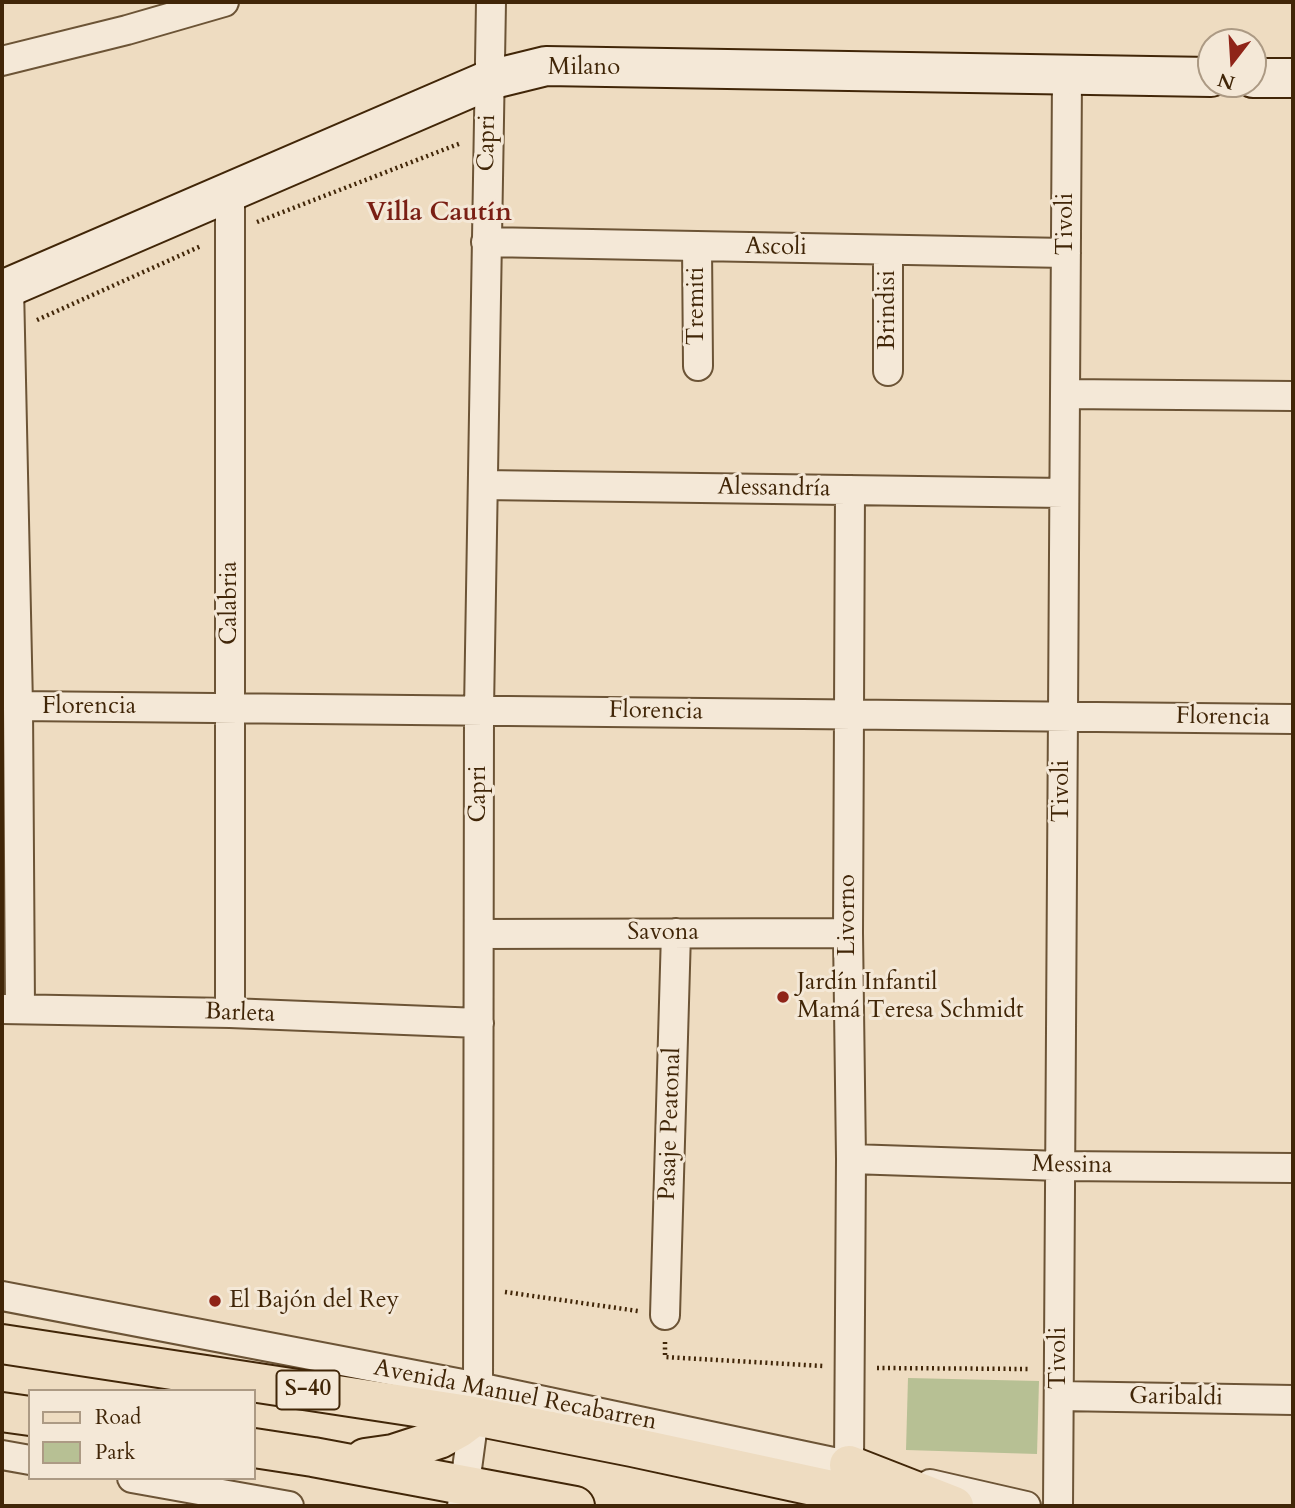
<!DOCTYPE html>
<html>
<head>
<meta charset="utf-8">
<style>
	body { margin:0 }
	#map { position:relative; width:1295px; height:1508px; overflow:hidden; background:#eedcc1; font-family:Cardo,serif }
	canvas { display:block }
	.frame { position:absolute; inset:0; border:4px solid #412608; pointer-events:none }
	.legend { position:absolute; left:28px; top:1389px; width:228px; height:91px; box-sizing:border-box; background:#f4e8d7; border:2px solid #ac9a84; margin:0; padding:9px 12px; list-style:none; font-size:21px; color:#412608 }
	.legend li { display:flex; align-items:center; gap:14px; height:35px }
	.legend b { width:35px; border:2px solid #ac9a84 }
	.north { position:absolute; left:1197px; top:28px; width:70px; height:70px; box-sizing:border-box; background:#f4e8d7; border:2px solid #ac9a84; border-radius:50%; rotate:197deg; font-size:19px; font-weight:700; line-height:28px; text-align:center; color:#412608 }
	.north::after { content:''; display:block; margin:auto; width:24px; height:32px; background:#8f2418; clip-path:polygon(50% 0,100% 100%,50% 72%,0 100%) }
</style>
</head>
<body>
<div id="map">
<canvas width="1295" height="1508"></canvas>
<div class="frame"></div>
<ul class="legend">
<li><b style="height:9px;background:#eedcc1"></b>Road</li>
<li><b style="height:19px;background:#b7c094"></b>Park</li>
</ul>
<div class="north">N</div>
</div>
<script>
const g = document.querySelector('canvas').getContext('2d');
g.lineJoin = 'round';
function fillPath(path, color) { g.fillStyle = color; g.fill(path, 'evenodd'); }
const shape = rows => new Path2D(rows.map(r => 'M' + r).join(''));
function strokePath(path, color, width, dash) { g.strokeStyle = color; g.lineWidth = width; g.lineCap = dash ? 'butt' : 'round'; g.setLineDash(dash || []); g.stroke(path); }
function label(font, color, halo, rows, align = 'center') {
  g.font = font + ' Cardo,serif'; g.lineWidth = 6; g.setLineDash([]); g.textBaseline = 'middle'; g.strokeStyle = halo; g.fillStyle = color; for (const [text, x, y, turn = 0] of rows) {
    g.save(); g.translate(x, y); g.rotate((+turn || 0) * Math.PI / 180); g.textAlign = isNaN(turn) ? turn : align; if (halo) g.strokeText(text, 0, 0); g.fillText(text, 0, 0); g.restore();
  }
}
fillPath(shape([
	[908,1378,1039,1381,1037,1454,906,1450]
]), '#b7c094');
const street = shape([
	[2,61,127,30,224,2],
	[486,242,1066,253],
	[697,246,698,366],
	[9,287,18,706,20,1009],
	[888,371,888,250],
	[1065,394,1293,396],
	[483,485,1064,493],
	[18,706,1293,719],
	[479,934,848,933],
	[2,1009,230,1013,479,1023],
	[230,1013,230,193],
	[851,1159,1060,1166,1293,1168],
	[2,1296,478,1387,866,1469],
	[665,1315,676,933],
	[1059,1396,1293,1400],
	[2,1455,30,1460],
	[849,1465,851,1159,848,933,850,490],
	[132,1478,289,1506],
	[930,1484,1026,1506],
	[462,1506,478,1387,479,709,491,2],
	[1058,1506,1067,76]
]);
const secondary = shape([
	[1253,78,1293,78],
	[2,290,489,80,546,66,1211,77]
]);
const primary = shape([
	[2,1344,475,1416,632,1447,906,1506],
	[2,1412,30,1416],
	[254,1448,313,1457,575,1506],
	[365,1458,393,1454,439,1439,459,1428,475,1416],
	[849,1465,954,1506]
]);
strokePath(street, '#6c5436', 32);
strokePath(secondary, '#412608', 42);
strokePath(primary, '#412608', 42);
strokePath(shape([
	[257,222,461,143],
	[37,320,201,246],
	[505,1292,638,1311],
	[665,1342,665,1357,823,1366],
	[877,1368,1030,1369]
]), '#412608', 4.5, [2, 3.5]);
strokePath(street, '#f4e8d7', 28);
strokePath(secondary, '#f4e8d7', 38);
strokePath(primary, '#eedcc1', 38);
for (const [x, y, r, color] of [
	[783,997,7,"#8f2418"],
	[215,1301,7,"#8f2418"]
]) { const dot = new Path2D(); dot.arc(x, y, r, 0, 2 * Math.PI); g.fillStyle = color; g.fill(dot); strokePath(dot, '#f4e8d7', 2.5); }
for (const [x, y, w] of [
	[308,1390,63]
]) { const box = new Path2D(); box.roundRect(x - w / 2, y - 19.5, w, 39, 5); g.fillStyle = '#f4e8d7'; g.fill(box); strokePath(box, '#412608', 2); }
label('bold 23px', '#412608', null, [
	["S-40",308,1390]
]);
label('24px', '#412608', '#f4e8d7', [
	["Milano",584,68],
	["Capri",488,143,-89],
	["Tivoli",1066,224,-90],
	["Ascoli",776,248,1],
	["Tremiti",697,306,-90],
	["Brindisi",888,310,-90],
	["Alessandría",774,489,1],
	["Calabria",230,603,-90],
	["Florencia",89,707],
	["Florencia",656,712,1],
	["Florencia",1223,718,1],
	["Tivoli",1062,791,-90],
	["Capri",479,794,-90],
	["Livorno",848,915,-90],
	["Savona",663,933],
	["Barleta",240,1014,2],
	["Pasaje Peatonal",671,1124,-88],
	["Messina",1072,1166,1],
	["Tivoli",1059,1358,-90],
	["Avenida Manuel Recabarren",515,1396,11],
	["Garibaldi",1176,1398,1]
]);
label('24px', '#412608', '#f4e8d7', [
	["Jardín Infantil",797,983],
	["Mamá Teresa Schmidt",797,1011],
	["El Bajón del Rey",229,1301]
], 'left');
label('bold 26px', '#7a1f14', '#f4e8d7', [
	["Villa Cautín",439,214]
]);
</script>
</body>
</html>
